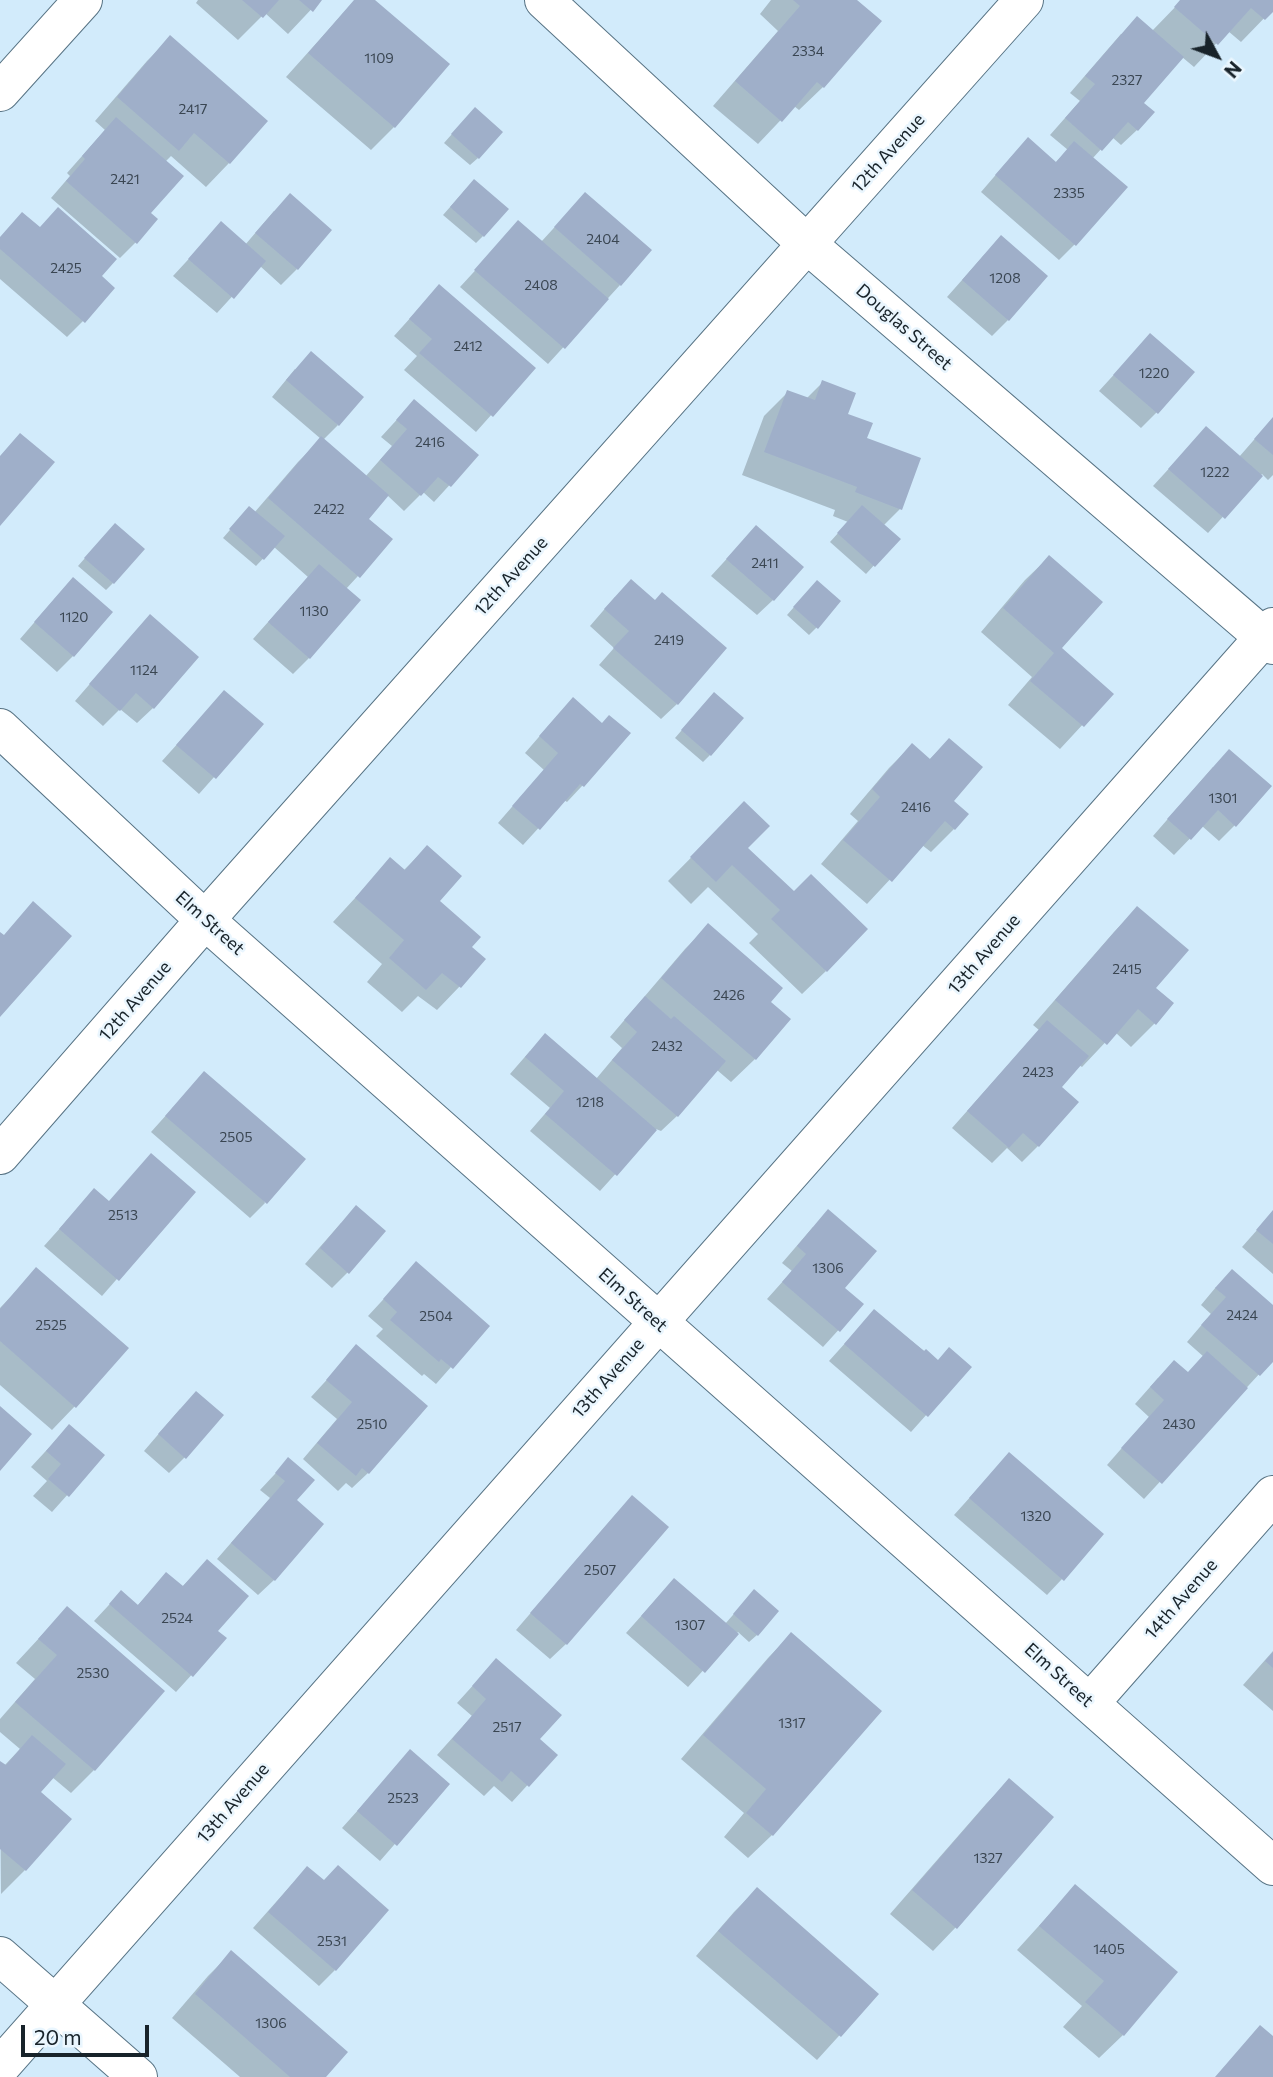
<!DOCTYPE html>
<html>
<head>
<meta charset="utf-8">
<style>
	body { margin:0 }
	#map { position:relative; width:1273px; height:2077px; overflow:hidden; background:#d2ebfb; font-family:Commissioner,sans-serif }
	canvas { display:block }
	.north { position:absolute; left:1182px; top:21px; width:70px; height:70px; -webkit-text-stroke:5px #eaf6fe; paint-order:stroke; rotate:131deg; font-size:19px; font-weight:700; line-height:28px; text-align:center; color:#18232a }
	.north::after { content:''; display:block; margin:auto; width:24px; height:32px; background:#18232a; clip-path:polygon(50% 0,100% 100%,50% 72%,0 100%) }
	.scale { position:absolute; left:21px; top:2025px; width:128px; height:32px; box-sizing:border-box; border:4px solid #18232a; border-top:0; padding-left:9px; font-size:21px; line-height:24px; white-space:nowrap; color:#18232a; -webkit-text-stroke:5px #eaf6fe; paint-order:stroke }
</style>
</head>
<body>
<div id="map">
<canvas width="1273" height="2077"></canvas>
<div class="north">N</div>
<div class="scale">20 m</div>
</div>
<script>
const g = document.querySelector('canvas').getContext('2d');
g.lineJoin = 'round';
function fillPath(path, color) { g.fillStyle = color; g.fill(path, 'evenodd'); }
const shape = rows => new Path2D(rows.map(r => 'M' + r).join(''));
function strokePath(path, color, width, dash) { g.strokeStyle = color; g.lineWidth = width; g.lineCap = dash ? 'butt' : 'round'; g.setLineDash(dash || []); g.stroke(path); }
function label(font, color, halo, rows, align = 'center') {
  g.font = font + ' Commissioner,sans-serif'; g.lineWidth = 5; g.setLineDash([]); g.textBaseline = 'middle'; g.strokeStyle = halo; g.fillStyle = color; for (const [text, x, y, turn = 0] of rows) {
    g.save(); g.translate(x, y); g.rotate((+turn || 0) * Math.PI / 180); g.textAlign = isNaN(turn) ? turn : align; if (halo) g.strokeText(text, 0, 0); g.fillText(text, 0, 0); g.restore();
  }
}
fillPath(shape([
	[198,0,320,0,288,34,265,13,238,40,196,3],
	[355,0,372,0,394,127,371,150,286,77],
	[771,0,855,0,880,21,823,87,799,110,794,106,758,144,713,106,778,31,760,14],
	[1182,0,1273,0,1273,9,1241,42,1228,31,1194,67,1182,57,1142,103,1137,130,1121,145,1112,137,1092,159,1075,244,1059,260,981,192,1012,156,1055,163,1068,150,1050,135,1080,101,1070,93,1121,34,1152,31],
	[170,38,266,121,229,163,206,187,171,156,165,162,149,213,136,242,120,258,51,198,70,176,67,173,105,130,95,121,147,61],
	[467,117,478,158,470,165,444,143],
	[466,189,483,236,476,243,443,215],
	[585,194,620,285,548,364,460,287,506,237,541,242],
	[274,211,297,269,281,285,260,266,217,313,173,276,221,224,245,245],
	[39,228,100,277,83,321,67,337,0,279,0,238],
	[985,254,1008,320,992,336,947,297],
	[439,286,533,368,476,432,404,370,417,356,394,336],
	[1150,335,1157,412,1141,428,1099,391],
	[295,369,338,425,323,440,365,477,392,446,381,437,414,401,477,455,434,502,423,492,404,511,387,495,366,519,391,540,346,589,309,658,293,674,253,639,308,577,274,547,256,566,223,538,242,516,254,513,298,462,321,439,272,397],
	[823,382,865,439,900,509,883,526,898,539,866,574,830,542,848,522,833,516,835,510,742,475,764,416,788,392,806,399],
	[1273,418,1273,475,1268,480,1262,474,1208,533,1153,486,1206,428,1239,457],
	[756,527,773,600,757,615,711,576],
	[108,532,113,583,106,590,78,566],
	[1049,557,1059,649,1111,694,1060,749,1008,705,1032,677,981,632,1025,580],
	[809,590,817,627,809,635,787,615],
	[58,595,73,656,57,672,20,639],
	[615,597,677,704,661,719,599,665,614,648,590,626],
	[135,632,153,708,137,723,120,709,103,726,75,701],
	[224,692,261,724,199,794,162,761],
	[706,702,710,755,703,762,675,738],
	[557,716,602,725,628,734,582,786,567,802,564,800,523,845,498,823,544,770,525,753],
	[949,740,954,829,931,852,922,845,867,904,821,864,858,821,850,814,889,768,912,745,929,760],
	[1213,767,1235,825,1219,841,1202,826,1174,855,1153,836],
	[744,804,746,848,826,971,802,994,749,943,758,934,708,887,691,904,668,881],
	[427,847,437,901,469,948,460,986,437,1010,418,996,402,1012,367,982,382,964,333,922,390,860,403,871],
	[1137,908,1155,1023,1131,1047,1115,1032,1082,1067,1079,1065,1060,1087,1038,1146,1022,1162,1007,1148,992,1163,952,1128,1039,1030,1033,1025,1114,932],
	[708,926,768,1002,755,1059,731,1082,717,1070,677,1116,661,1131,656,1129,600,1191,530,1131,550,1108,510,1074,530,1051,596,1079,622,1048,610,1037,685,949],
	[204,1073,265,1203,250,1218,151,1132],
	[193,1192,102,1296,44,1246,79,1207],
	[1273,1212,1273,1274,1242,1247],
	[341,1223,348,1272,332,1288,305,1264],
	[813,1227,842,1288,862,1304,823,1347,767,1299,792,1271,782,1263],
	[416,1264,487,1326,436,1384,424,1374,422,1376,376,1336,383,1329,368,1316],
	[36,1270,75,1406,52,1430,0,1385,0,1308],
	[1216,1287,1273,1307,1273,1359,1144,1499,1107,1465,1149,1417,1135,1404,1158,1378,1187,1374,1204,1357,1187,1342,1211,1314,1201,1305],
	[874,1311,938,1362,969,1367,911,1432,829,1361],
	[357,1347,368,1473,352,1488,346,1483,338,1491,303,1459,337,1419,311,1397],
	[180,1409,185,1457,169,1473,144,1451],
	[69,1426,103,1455,52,1512,33,1496,47,1481,31,1467],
	[1009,1454,1062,1579,1047,1595,954,1515],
	[288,1460,295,1500,274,1580,258,1595,217,1559,270,1498,260,1490],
	[617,1513,566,1644,550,1659,516,1630],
	[207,1561,216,1631,224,1639,176,1692,94,1621,121,1592,137,1606,167,1574,182,1587],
	[659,1596,725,1624,747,1599,757,1635,749,1642,738,1632,688,1687,626,1633],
	[67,1608,94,1770,71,1793,52,1777,39,1793,69,1819,25,1870,1,1894,0,1763,4,1766,20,1749,0,1732,0,1719,35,1679,16,1663],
	[791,1634,880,1711,772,1835,748,1858,724,1837,744,1813,681,1759,768,1658],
	[1273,1651,1273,1711,1243,1685],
	[496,1660,538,1740,555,1755,512,1802,494,1786,484,1796,437,1755,472,1716,457,1703],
	[410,1752,447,1784,380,1861,342,1828],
	[1009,1780,956,1927,933,1951,890,1914,986,1804],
	[292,1884,335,1970,319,1986,253,1928],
	[1075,1886,1123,2035,1099,2058,1063,2027,1082,2006,1017,1950],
	[757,1889,877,1994,817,2060,696,1956,734,1912],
	[231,1953,323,2077,240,2077,172,2018,208,1976]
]), '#0003');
fillPath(shape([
	[242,0,279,0,263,18],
	[299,0,322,0,313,12],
	[354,0,375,0,450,64,395,128,308,53],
	[793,0,857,0,882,21,824,88,817,82,782,122,735,81,800,6],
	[1180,0,1273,0,1273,12,1265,20,1251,8,1218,45,1174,7],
	[1137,16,1184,57,1144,103,1155,112,1138,131,1128,122,1102,151,1065,118,1095,84,1085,76],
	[170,35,268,121,230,164,194,133,179,151,117,97],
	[475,107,503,132,479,159,451,134],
	[116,117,184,176,151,213,158,219,137,244,66,181,85,159,82,156],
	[1028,137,1056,162,1074,141,1128,187,1076,246,995,175],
	[474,179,509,209,484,237,450,207],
	[585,192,652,250,621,286,554,227],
	[290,193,332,230,298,270,255,233],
	[58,207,117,259,102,276,115,288,85,323,0,249,0,237,22,212,40,227],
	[518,220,609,299,565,349,474,270],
	[221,221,266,261,234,299,188,259],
	[1001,235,1048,276,1009,321,962,280],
	[439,284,536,368,493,417,419,353,432,339,409,319],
	[1150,333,1195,372,1158,414,1113,375],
	[311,351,364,397,339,426,286,380],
	[822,380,856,393,848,414,873,423,867,438,921,458,902,510,855,492,857,487,764,452,787,390,815,400],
	[414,399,479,455,451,487,438,477,421,496,380,460,407,429,396,420],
	[1273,417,1273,455,1254,439],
	[1206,426,1263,476,1225,519,1168,469],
	[20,433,55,462,0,526,0,456],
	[321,436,389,495,369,519,393,539,360,578,268,498],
	[862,505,901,539,875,567,837,533],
	[249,506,285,536,264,560,229,529],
	[115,523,145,549,114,584,84,558],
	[756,525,804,567,774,601,726,559],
	[1049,555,1103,602,1062,648,1114,694,1084,727,1030,681,1054,653,1003,608],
	[319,564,361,600,310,659,268,622],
	[73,577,113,612,74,657,34,622],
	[631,579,655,600,662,592,727,648,678,705,613,648,629,631,604,609],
	[817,580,841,601,818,629,793,607],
	[150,614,199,657,154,709,136,693,120,711,89,684],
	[224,690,264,724,216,779,176,745],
	[714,692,744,718,711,756,681,730],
	[573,697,602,723,609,715,631,733,584,787,580,784,540,830,512,806,558,753,539,736],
	[949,738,983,767,954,801,969,814,955,830,945,821,892,882,843,840,880,797,872,789,912,743,930,759],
	[1229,749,1272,786,1236,827,1218,810,1191,840,1167,819],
	[744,801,770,826,748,848,794,891,811,874,868,929,827,972,771,919,780,910,732,865,716,882,690,857],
	[427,845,462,876,440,901,481,937,472,947,486,959,461,988,442,973,426,990,389,958,404,940,355,898,390,857,405,870],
	[33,901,72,936,0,1017,0,932,4,935],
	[1137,906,1189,950,1156,988,1174,1003,1156,1025,1138,1009,1107,1045,1055,1000],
	[708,923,783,988,771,1002,791,1019,756,1060,661,978],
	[645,996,671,1019,674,1016,726,1061,678,1117,612,1060,637,1032,624,1020],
	[1047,1020,1089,1056,1062,1087,1079,1102,1039,1147,1023,1133,1009,1148,967,1111],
	[545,1033,657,1130,617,1176,545,1114,564,1091,525,1057],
	[204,1071,306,1159,267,1204,165,1116],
	[151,1153,196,1192,119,1281,59,1229,94,1188,109,1201],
	[356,1205,386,1231,349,1274,320,1248],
	[828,1209,877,1251,845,1288,864,1304,840,1332,782,1282,806,1254,797,1246],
	[1273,1210,1273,1244,1256,1230],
	[416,1261,490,1326,453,1369,441,1359,439,1362,390,1320,397,1312,383,1299],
	[36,1267,129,1348,76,1408,0,1341,0,1309],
	[1232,1269,1273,1305,1273,1362,1260,1376,1201,1325,1226,1297,1215,1288],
	[874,1309,924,1351,926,1349,938,1360,949,1347,972,1367,928,1417,844,1344],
	[356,1344,428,1406,369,1474,362,1468,356,1476,317,1443,352,1402,326,1380],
	[1207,1351,1248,1388,1162,1484,1121,1448,1164,1400,1150,1387,1174,1360,1188,1372],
	[196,1391,224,1415,186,1459,158,1434],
	[0,1406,32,1434,0,1471],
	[69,1424,105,1455,69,1497,48,1479,61,1464,46,1451],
	[1009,1452,1104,1534,1064,1581,969,1498],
	[288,1457,315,1480,297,1500,324,1524,275,1581,231,1543,285,1481,275,1473],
	[632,1495,669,1527,567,1645,530,1613],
	[207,1559,249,1596,218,1631,227,1638,193,1677,109,1604,121,1590,138,1605,166,1572,183,1586],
	[674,1578,739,1634,705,1673,641,1616],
	[754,1589,779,1611,758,1636,733,1614],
	[67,1606,165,1691,95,1771,15,1702,57,1655,38,1639],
	[791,1632,882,1711,773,1836,746,1813,766,1789,703,1735],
	[1273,1652,1273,1668,1265,1661],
	[496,1658,562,1715,540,1739,558,1755,529,1787,511,1771,502,1782,452,1739,486,1699,472,1686],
	[32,1735,66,1764,41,1792,72,1819,26,1871,0,1849,0,1761,6,1765],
	[410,1749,450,1784,397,1846,357,1811],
	[1009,1778,1054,1817,957,1929,912,1890],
	[338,1865,389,1910,336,1971,268,1912,307,1866,324,1880],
	[1075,1884,1178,1972,1124,2036,1085,2002,1104,1981,1039,1926],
	[757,1887,879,1994,841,2037,718,1931],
	[231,1950,348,2052,326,2077,290,2077,195,1994],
	[1260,2025,1273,2036,1273,2077,1215,2077]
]), '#9fafc9');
const minor = shape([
	[544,0,807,244,1273,645],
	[0,92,83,0],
	[0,728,205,920,1273,1866],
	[0,1155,205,920,1024,0],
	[1090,1703,1273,1495],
	[0,1956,138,2077],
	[0,2067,1273,627]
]);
strokePath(minor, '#577384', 40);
strokePath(minor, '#fff', 38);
label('14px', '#3a4652', null, [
	["2334",808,51],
	["1109",379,58],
	["2327",1127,80],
	["2417",193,109],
	["2421",125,179],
	["2335",1069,193],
	["2404",603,239],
	["2425",66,268],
	["1208",1005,278],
	["2408",541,285],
	["2412",468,346],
	["1220",1154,373],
	["2416",430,442],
	["1222",1215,472],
	["2422",329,509],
	["2411",765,563],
	["1130",314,611],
	["1120",74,617],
	["2419",669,640],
	["1124",144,670],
	["1301",1223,798],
	["2416",916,807],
	["2415",1127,969],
	["2426",729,995],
	["2432",667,1046],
	["2423",1038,1072],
	["1218",590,1102],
	["2505",236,1137],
	["2513",123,1215],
	["1306",828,1268],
	["2424",1242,1315],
	["2504",436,1316],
	["2525",51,1325],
	["2510",372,1424],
	["2430",1179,1424],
	["1320",1036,1516],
	["2507",600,1570],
	["2524",177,1618],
	["1307",690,1625],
	["2530",93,1673],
	["1317",792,1723],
	["2517",507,1727],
	["2523",403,1798],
	["1327",988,1858],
	["2531",332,1941],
	["1405",1109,1949],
	["1306",271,2023]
]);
label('18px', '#18232a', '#eaf6fe', [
	["12th Avenue",888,153,-48],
	["Douglas Street",904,327,41],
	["12th Avenue",511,576,-48],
	["Elm Street",210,923,42],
	["13th Avenue",984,954,-49],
	["12th Avenue",135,1001,-49],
	["Elm Street",633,1300,42],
	["13th Avenue",608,1378,-49],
	["14th Avenue",1181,1599,-49],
	["Elm Street",1059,1675,42],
	["13th Avenue",233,1803,-49]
]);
</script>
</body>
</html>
